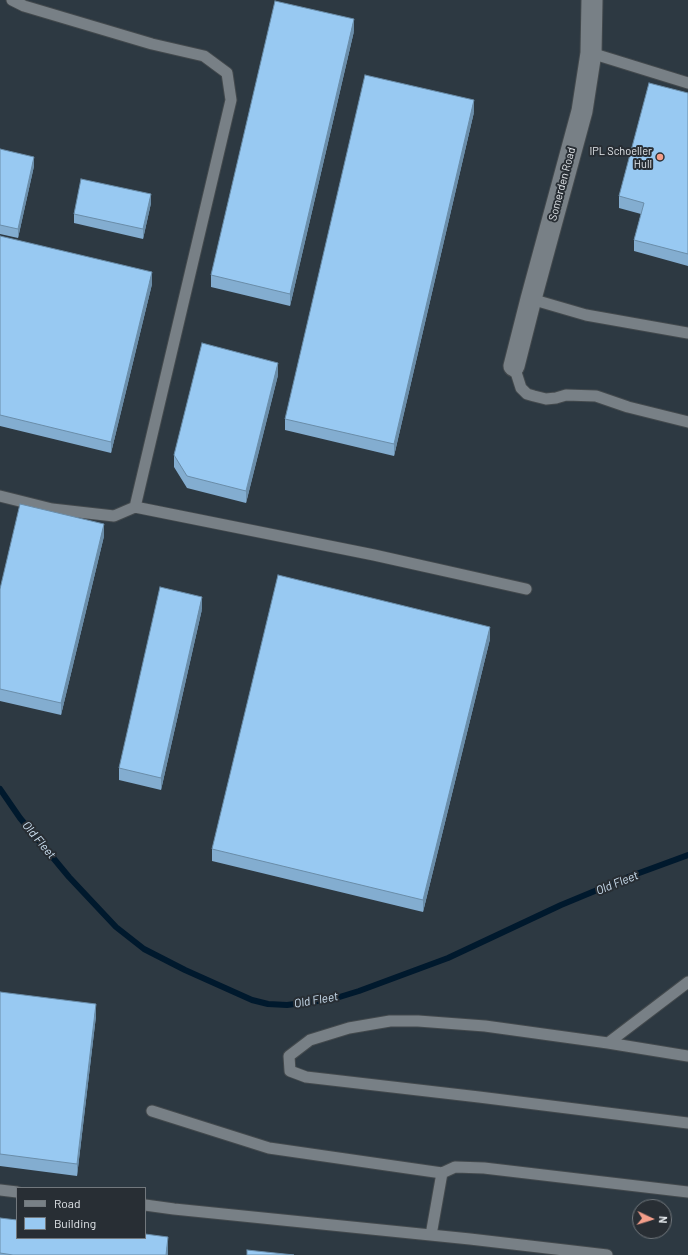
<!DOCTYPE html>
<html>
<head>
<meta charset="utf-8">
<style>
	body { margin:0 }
	#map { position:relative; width:688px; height:1255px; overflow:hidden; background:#282e34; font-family:Barlow,sans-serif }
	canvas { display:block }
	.legend { position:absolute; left:16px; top:1187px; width:130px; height:52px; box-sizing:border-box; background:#282e34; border:1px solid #72787d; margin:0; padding:5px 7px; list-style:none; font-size:12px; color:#e2e6ea }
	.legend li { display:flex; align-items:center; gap:8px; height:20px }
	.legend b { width:20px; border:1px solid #72787d }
	.north { position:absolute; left:632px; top:1199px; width:40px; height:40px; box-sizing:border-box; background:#282e34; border:1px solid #72787d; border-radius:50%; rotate:94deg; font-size:11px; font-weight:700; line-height:16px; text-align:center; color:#e2e6ea }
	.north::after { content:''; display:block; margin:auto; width:14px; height:18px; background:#f49e8a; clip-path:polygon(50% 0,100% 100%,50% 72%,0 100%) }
</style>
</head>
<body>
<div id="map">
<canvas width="688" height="1255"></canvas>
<ul class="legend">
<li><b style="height:5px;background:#788086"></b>Road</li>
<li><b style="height:11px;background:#98c9f2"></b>Building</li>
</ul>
<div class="north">N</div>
</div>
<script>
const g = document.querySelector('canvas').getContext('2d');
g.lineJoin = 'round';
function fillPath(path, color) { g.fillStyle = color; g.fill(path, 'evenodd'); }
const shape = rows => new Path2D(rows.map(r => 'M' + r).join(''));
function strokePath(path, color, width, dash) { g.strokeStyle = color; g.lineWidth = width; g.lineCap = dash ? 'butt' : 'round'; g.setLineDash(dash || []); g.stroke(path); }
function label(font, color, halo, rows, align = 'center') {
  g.font = font + ' Barlow,sans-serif'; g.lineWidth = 4; g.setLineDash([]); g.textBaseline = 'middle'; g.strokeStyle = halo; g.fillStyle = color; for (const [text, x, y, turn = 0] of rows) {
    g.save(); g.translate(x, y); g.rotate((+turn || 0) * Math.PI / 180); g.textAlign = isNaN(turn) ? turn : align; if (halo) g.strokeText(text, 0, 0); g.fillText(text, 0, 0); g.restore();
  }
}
fillPath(shape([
	[0,0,688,0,688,1255,0,1255],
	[17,1188,145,1188,145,1238,17,1238],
	[640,1207,664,1207,664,1231,640,1231]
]), '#2d3942');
strokePath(shape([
	[0,789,20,818,69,877,116,927,144,949,185,970,252,1000,268,1004,287,1005,333,999,359,991,448,958,561,905,631,876,688,855]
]), '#00192d', 6);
const service = shape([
	[591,53,688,83],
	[531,299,586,315,688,333],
	[514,366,521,388,527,394,534,396,546,399,556,398,566,395,596,396,628,407,688,422],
	[0,496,52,509,114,516,135,507,231,100,227,73,204,56,152,44,24,6,12,0],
	[135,507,374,555,526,589],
	[608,1043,688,982],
	[688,1056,608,1043,485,1026,418,1021,390,1021,349,1028,310,1040,289,1056,290,1071,306,1077,479,1097,688,1123],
	[152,1111,269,1148,442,1173],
	[0,1190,17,1192],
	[145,1205,174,1209,470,1239,607,1255],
	[431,1235,442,1173,455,1167,484,1168,688,1192]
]);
const minor = shape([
	[514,366,531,299,582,111,591,53,592,0]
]);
strokePath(service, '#43494d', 13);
strokePath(minor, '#43494d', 23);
strokePath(service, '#788086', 11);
strokePath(minor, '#788086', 21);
fillPath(shape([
	[354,31,290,306,211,287,211,275],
	[688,93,688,266,634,251,634,240,641,214,619,208,619,196],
	[474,112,394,456,285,430,285,419],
	[0,149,34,166,18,238,0,234],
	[151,203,143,239,74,223,74,214],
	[0,236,152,284,111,453,0,426],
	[278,375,246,503,187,488,174,467,174,455],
	[104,536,61,715,0,701,0,589],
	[202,609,161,790,119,780,119,768],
	[490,639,423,912,212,861,212,849],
	[0,992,96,1016,77,1176,0,1166],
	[0,1218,168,1249,168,1255,0,1255]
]), '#83add0');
fillPath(shape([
	[354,19,354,31,290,306,290,294],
	[474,100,474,112,394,456,394,444],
	[34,157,34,166,18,238,18,229],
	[151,194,151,203,143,239,143,229],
	[152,272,152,284,111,453,111,442],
	[278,363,278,375,246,503,246,491],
	[104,524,104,536,61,715,61,703],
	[202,597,202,609,161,790,161,778],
	[490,627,490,639,423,912,423,900],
	[96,1004,96,1016,77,1176,77,1164],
	[168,1237,168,1255,166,1255]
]), '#6a8da9');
const building = shape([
	[275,1,354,19,290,294,211,275,275,1],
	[365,75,474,100,394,444,285,419,365,75],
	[649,83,688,93,688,254,634,240,644,203,619,196,649,83],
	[0,149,34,157,18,229,0,225,0,149],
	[81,179,151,194,143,229,74,214,81,179],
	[0,236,152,272,111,442,0,415,0,236],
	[202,343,278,363,246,491,187,476,174,455,202,343],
	[20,504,104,524,61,703,0,689,0,589,20,504],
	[278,575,490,627,423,900,212,849,278,575],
	[160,587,202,597,161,778,119,768,160,587],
	[0,992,96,1004,77,1164,0,1154,0,992],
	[0,1218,17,1220,17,1238,145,1238,145,1234,168,1237,166,1255,13,1255,0,1253,0,1218],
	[247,1250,294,1255,247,1255,247,1250]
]);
fillPath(building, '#98c9f2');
strokePath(building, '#6a8da9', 1);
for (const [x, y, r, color] of [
	[660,157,4,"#f49e8a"]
]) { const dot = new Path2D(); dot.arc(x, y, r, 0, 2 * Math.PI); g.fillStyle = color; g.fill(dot); strokePath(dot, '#282e34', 1.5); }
label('11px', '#e2e6ea', '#282e34', [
	["IPL Schoeller",652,151],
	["Hull",652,164]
], 'right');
label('11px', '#e2e6ea', '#282e34', [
	["Somerden Road",562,184,-75]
]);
label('italic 12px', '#cbdff0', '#282e34', [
	["Old Fleet",39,840,50],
	["Old Fleet",617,883,-22],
	["Old Fleet",316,1000,-10]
]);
</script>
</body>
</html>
